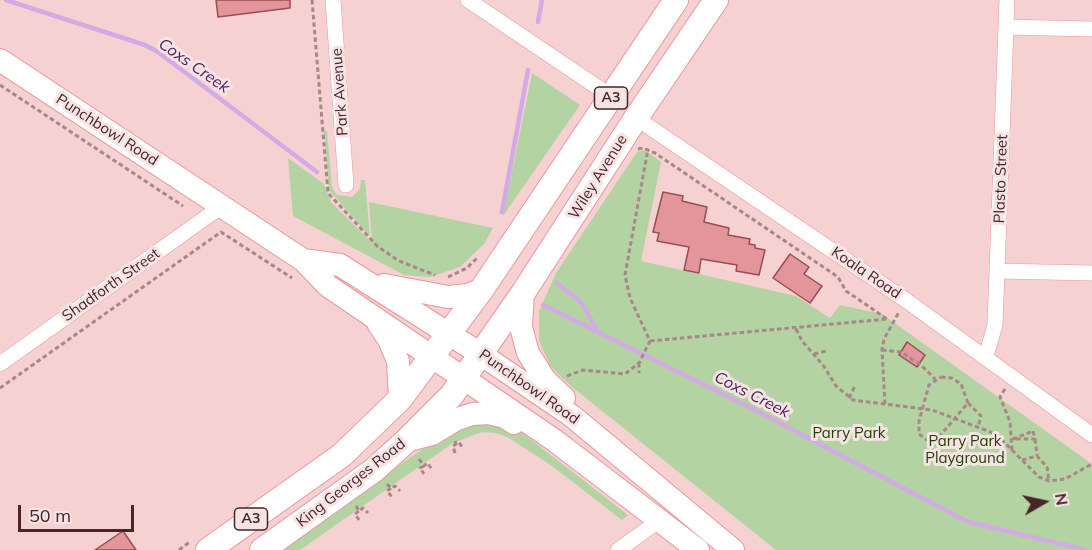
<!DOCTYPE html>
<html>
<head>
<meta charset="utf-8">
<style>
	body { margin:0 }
	#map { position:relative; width:1092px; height:550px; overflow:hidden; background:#f5d1d2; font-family:Mulish,sans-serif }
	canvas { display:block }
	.north { position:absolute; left:1014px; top:472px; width:60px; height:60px; -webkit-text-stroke:4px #f6e3e4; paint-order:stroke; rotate:81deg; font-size:16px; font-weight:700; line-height:24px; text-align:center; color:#472528 }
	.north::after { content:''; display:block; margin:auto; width:21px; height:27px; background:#472528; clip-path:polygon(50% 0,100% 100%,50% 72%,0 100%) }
	.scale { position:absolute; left:18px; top:505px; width:116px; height:27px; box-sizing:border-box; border:3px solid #472528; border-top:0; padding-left:8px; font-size:18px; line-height:21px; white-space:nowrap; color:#472528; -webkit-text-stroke:4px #f6e3e4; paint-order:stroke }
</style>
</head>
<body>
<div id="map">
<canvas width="1092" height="550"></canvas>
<div class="north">N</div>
<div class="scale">50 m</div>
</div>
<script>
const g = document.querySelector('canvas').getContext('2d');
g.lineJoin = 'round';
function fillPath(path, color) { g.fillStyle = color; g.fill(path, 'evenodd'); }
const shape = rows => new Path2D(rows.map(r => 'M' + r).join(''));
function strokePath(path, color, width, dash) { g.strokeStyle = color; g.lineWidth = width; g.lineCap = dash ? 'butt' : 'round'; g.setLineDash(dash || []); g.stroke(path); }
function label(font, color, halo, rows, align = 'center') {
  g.font = font + ' Mulish,sans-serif'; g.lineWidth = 6; g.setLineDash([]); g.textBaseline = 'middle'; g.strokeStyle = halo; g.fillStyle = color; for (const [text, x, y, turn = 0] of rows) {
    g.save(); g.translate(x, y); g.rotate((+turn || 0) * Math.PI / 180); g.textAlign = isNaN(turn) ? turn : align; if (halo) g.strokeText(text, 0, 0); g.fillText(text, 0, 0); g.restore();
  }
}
fillPath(shape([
	[532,73,580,105,503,216],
	[324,131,327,131,332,187,337,195,352,197,360,189,361,180,365,180,370,237,329,190],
	[645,150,661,162,641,261,796,296,830,318,840,305,882,314,1092,464,1092,550,776,550,572,387,550,366,539,340,539,311,556,273,637,152],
	[288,158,324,184,331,202,372,243,369,202,493,228,484,244,460,267,430,277,404,275,293,216],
	[474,420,516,430,525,435,628,515,622,520,552,466,509,438,496,433,482,432,453,443,300,550,279,550,438,438]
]), '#b3d3a2');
strokePath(shape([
	[6,0,145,45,158,52,317,172],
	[538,22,542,0],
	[502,212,528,70],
	[557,283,581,302,596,328],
	[543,305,751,408,966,521,1085,550]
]), '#d2aae4', 4.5);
const building = shape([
	[216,0,290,0,290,8,218,17,216,0],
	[663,192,683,196,682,201,707,207,704,222,729,228,728,235,750,239,749,244,755,245,755,248,765,250,759,275,736,271,737,265,701,259,699,273,684,270,689,247,657,241,659,233,653,232,663,192],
	[790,254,809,267,804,274,822,286,810,303,773,278,790,254],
	[907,342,925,355,917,367,899,355,907,342],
	[123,531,136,550,95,550,123,531]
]);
fillPath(building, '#e2969b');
strokePath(building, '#994d54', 1.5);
const minor = shape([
	[333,0,346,185],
	[468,0,612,97],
	[1006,27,1092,29],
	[636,118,907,301,1092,435],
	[998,271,1092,273],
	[986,356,995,325,1007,0],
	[0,364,222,206],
	[618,550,660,520]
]);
const primary = shape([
	[0,60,303,260,328,286,554,440,698,550],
	[303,260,340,265,479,353,572,416,733,550],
	[384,285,448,297,468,295,482,289],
	[523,293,521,327,528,353,545,380,564,398],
	[378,323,389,340,398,361,400,399],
	[406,441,432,434,455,420,472,414,489,413,505,417,514,423]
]);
const trunk = shape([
	[208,550,342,455,400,399,482,289,676,0],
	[262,550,374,470,406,441,452,395,523,293,636,118,716,0]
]);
strokePath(minor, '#ea969c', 16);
strokePath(primary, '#ea969c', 24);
strokePath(trunk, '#ea969c', 26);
strokePath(shape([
	[312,0,328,193,377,246,399,261,435,275],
	[0,85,183,206],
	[638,149,643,148,655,153,838,277,846,291,887,319],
	[448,277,467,268,477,258],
	[796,329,802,341,823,365,836,386,853,400,932,410,996,434,1039,477,1049,481,1065,479,1092,464],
	[650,341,887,319],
	[882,350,901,352,921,365,935,379],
	[814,354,826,351],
	[639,363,639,373],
	[567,376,583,370,625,374,639,363,650,341,630,298,625,275,648,149],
	[941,377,952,378,961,384,968,403,937,439,927,440,919,434,919,421,929,385,941,377],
	[0,388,221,232,292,278],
	[1005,389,1000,397,1010,422,1012,451],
	[849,398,855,386],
	[968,403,981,416,978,427],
	[885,404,882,350,884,339,899,312],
	[1033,431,1035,439,1013,439,1033,431],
	[1035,439,1037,455],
	[455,441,456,444,459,442,463,449],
	[932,441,933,461],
	[455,453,453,446,456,444],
	[419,459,424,466,427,463,432,469],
	[1022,460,1037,456,1047,467,1049,481],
	[424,466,420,468,424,474],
	[387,484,391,488,395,486,400,491],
	[391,488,387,491,392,497],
	[356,506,359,511,363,508,368,513],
	[359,520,355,514,359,511],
	[179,550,191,541]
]), '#a98688', 3, [4.5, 3]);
strokePath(minor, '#fff', 15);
strokePath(primary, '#fff', 22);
strokePath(trunk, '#fff', 24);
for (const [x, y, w] of [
	[611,98,33],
	[251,519,33]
]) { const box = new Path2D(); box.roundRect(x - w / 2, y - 11, w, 22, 4.5); g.fillStyle = '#f6e3e4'; g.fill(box); strokePath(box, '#472528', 1.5); }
label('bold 14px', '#472528', null, [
	["A3",611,98],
	["A3",251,519]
]);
label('15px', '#472528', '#f6e3e4', [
	["Park Avenue",340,92,-94],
	["Punchbowl Road",107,130,33],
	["Wiley Avenue",598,177,-58],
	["Plasto Street",1001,179,-88],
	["Koala Road",866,273,34],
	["Shadforth Street",111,285,-35],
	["Punchbowl Road",529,387,35],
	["King Georges Road",351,483,-38]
]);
label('15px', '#204303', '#f6e3e4', [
	["Parry Park",849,433],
	["Parry Park",965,441],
	["Playground",965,458]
]);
label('italic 16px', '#4e1c61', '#f6e3e4', [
	["Coxs Creek",194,66,35],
	["Coxs Creek",752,395,27]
]);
</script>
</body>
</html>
